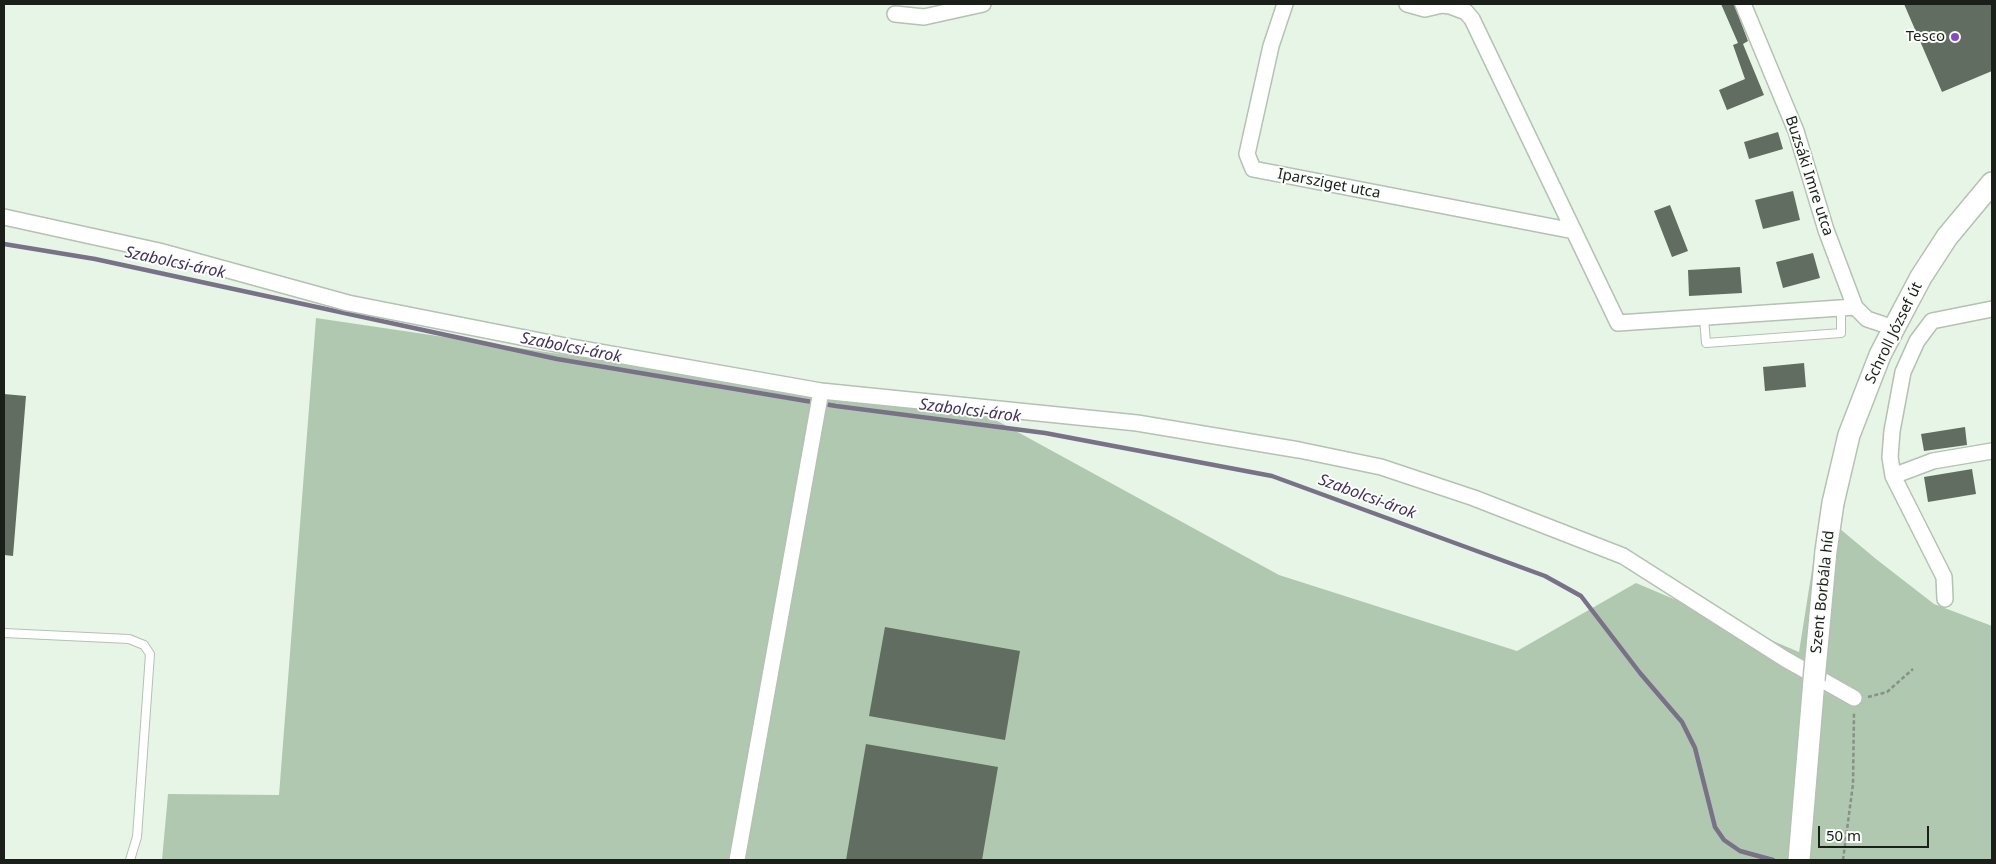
<!DOCTYPE html>
<html>
<head>
<meta charset="utf-8">
<style>
	body { margin:0 }
	#map { position:relative; width:1996px; height:864px; overflow:hidden; background:#e7f5e6; font-family:"Noto Sans",sans-serif }
	canvas { display:block }
	.frame { position:absolute; inset:0; border:5px solid #1a1f1a; pointer-events:none }
	.scale { position:absolute; left:1818px; top:826px; width:111px; height:22px; box-sizing:border-box; border:2px solid #1a1f1a; border-top:0; padding-left:6px; font-size:15px; line-height:18px; white-space:nowrap; color:#1a1f1a; -webkit-text-stroke:4px #fcfefb; paint-order:stroke }
</style>
</head>
<body>
<div id="map">
<canvas width="1996" height="864"></canvas>
<div class="frame"></div>
<div class="scale">50 m</div>
</div>
<script>
const g = document.querySelector('canvas').getContext('2d');
g.lineJoin = 'round';
function fillPath(path, color) { g.fillStyle = color; g.fill(path, 'evenodd'); }
const shape = rows => new Path2D(rows.map(r => 'M' + r).join(''));
function strokePath(path, color, width, dash) { g.strokeStyle = color; g.lineWidth = width; g.lineCap = dash ? 'butt' : 'round'; g.setLineDash(dash || []); g.stroke(path); }
function label(font, color, halo, rows, align = 'center') {
  g.font = font + ' "Noto Sans",sans-serif'; g.lineWidth = 4; g.setLineDash([]); g.textBaseline = 'middle'; g.strokeStyle = halo; g.fillStyle = color; for (const [text, x, y, turn = 0] of rows) {
    g.save(); g.translate(x, y); g.rotate((+turn || 0) * Math.PI / 180); g.textAlign = isNaN(turn) ? turn : align; if (halo) g.strokeText(text, 0, 0); g.fillText(text, 0, 0); g.restore();
  }
}
fillPath(shape([
	[316,318,992,418,1279,575,1517,651,1636,583,1799,652,1821,513,1876,559,1934,604,1992,626,1992,860,162,860,168,794,279,795]
]), '#b0c8af');
strokePath(shape([
	[4,244,95,259,557,359,836,406,1045,433,1272,476,1545,576,1581,596,1640,673,1682,722,1695,748,1715,827,1724,840,1740,851,1773,860]
]), '#787187', 4.5);
fillPath(shape([
	[1721,4,1734,4,1748,41,1743,44,1764,95,1727,110,1719,90,1745,79,1733,45,1738,43],
	[1904,4,1992,4,1992,71,1942,92],
	[1778,132,1783,149,1749,159,1744,142],
	[1793,191,1800,220,1763,229,1755,200],
	[1670,205,1688,251,1672,257,1654,211],
	[1813,253,1820,278,1783,288,1776,262],
	[1740,267,1742,293,1689,296,1688,270],
	[1804,363,1806,387,1765,391,1763,367],
	[4,394,26,396,13,556,4,555],
	[1965,427,1967,445,1924,451,1921,434],
	[1972,469,1976,494,1928,502,1924,477],
	[885,627,1020,651,1005,740,869,716],
	[866,744,998,767,982,860,846,860]
]), '#616d60');
const lane = shape([
	[1704,318,1706,343,1841,333,1841,309],
	[4,633,129,639,144,645,150,654,137,837,130,860]
]);
const street = shape([
	[1285,4,1271,46,1247,154,1253,169,1574,231],
	[1407,4,1425,9,1442,5,1450,6,1466,12,1472,19,1618,323,1855,307],
	[1743,4,1796,131,1826,230,1855,307,1867,319,1894,328],
	[895,14,924,17,983,4],
	[4,217,159,251,348,303,566,346,821,391,1137,423,1299,450,1381,467,1474,498,1623,556,1785,659,1854,698],
	[1992,309,1932,321,1917,341,1903,372,1892,431,1890,457,1893,476,1933,461,1992,451],
	[1893,476,1944,577,1945,599],
	[737,860,821,391]
]);
const secondary = shape([
	[1833,503,1849,435,1880,355,1894,328,1921,277,1947,237,1992,183],
	[1799,860,1814,680]
]);
strokePath(lane, '#b4c1b3', 10);
strokePath(street, '#b4c1b3', 18);
strokePath(secondary, '#b4c1b3', 24);
strokePath(shape([
	[1868,697,1887,692,1913,669],
	[1843,860,1853,784,1854,712]
]), '#879186', 2.5, [4, 2.5]);
strokePath(lane, '#fff', 8);
strokePath(street, '#fff', 15);
strokePath(secondary, '#fff', 21);
const secondaryBridge = shape([
	[1814,680,1826,551,1833,503]
]);
strokePath(secondaryBridge, '#b4c1b3', 24, []);
strokePath(secondaryBridge, '#fff', 21);
for (const [x, y, r, color] of [
	[1955,37,5,"#834bc2"]
]) { const dot = new Path2D(); dot.arc(x, y, r, 0, 2 * Math.PI); g.fillStyle = color; g.fill(dot); strokePath(dot, '#fcfefb', 2); }
label('15px', '#1a1f1a', '#fcfefb', [
	["Tesco",1945,37]
], 'right');
label('15px', '#1a1f1a', '#fcfefb', [
	["Buzsáki Imre utca",1809,176,72],
	["Iparsziget utca",1329,184,11],
	["Schroll József út",1894,333,-64],
	["Szent Borbála híd",1823,592,-84]
]);
label('italic 16px', '#432f5d', '#fcfefb', [
	["Szabolcsi-árok",175,263,12],
	["Szabolcsi-árok",571,348,11],
	["Szabolcsi-árok",970,411,7],
	["Szabolcsi-árok",1367,497,20]
]);
</script>
</body>
</html>
